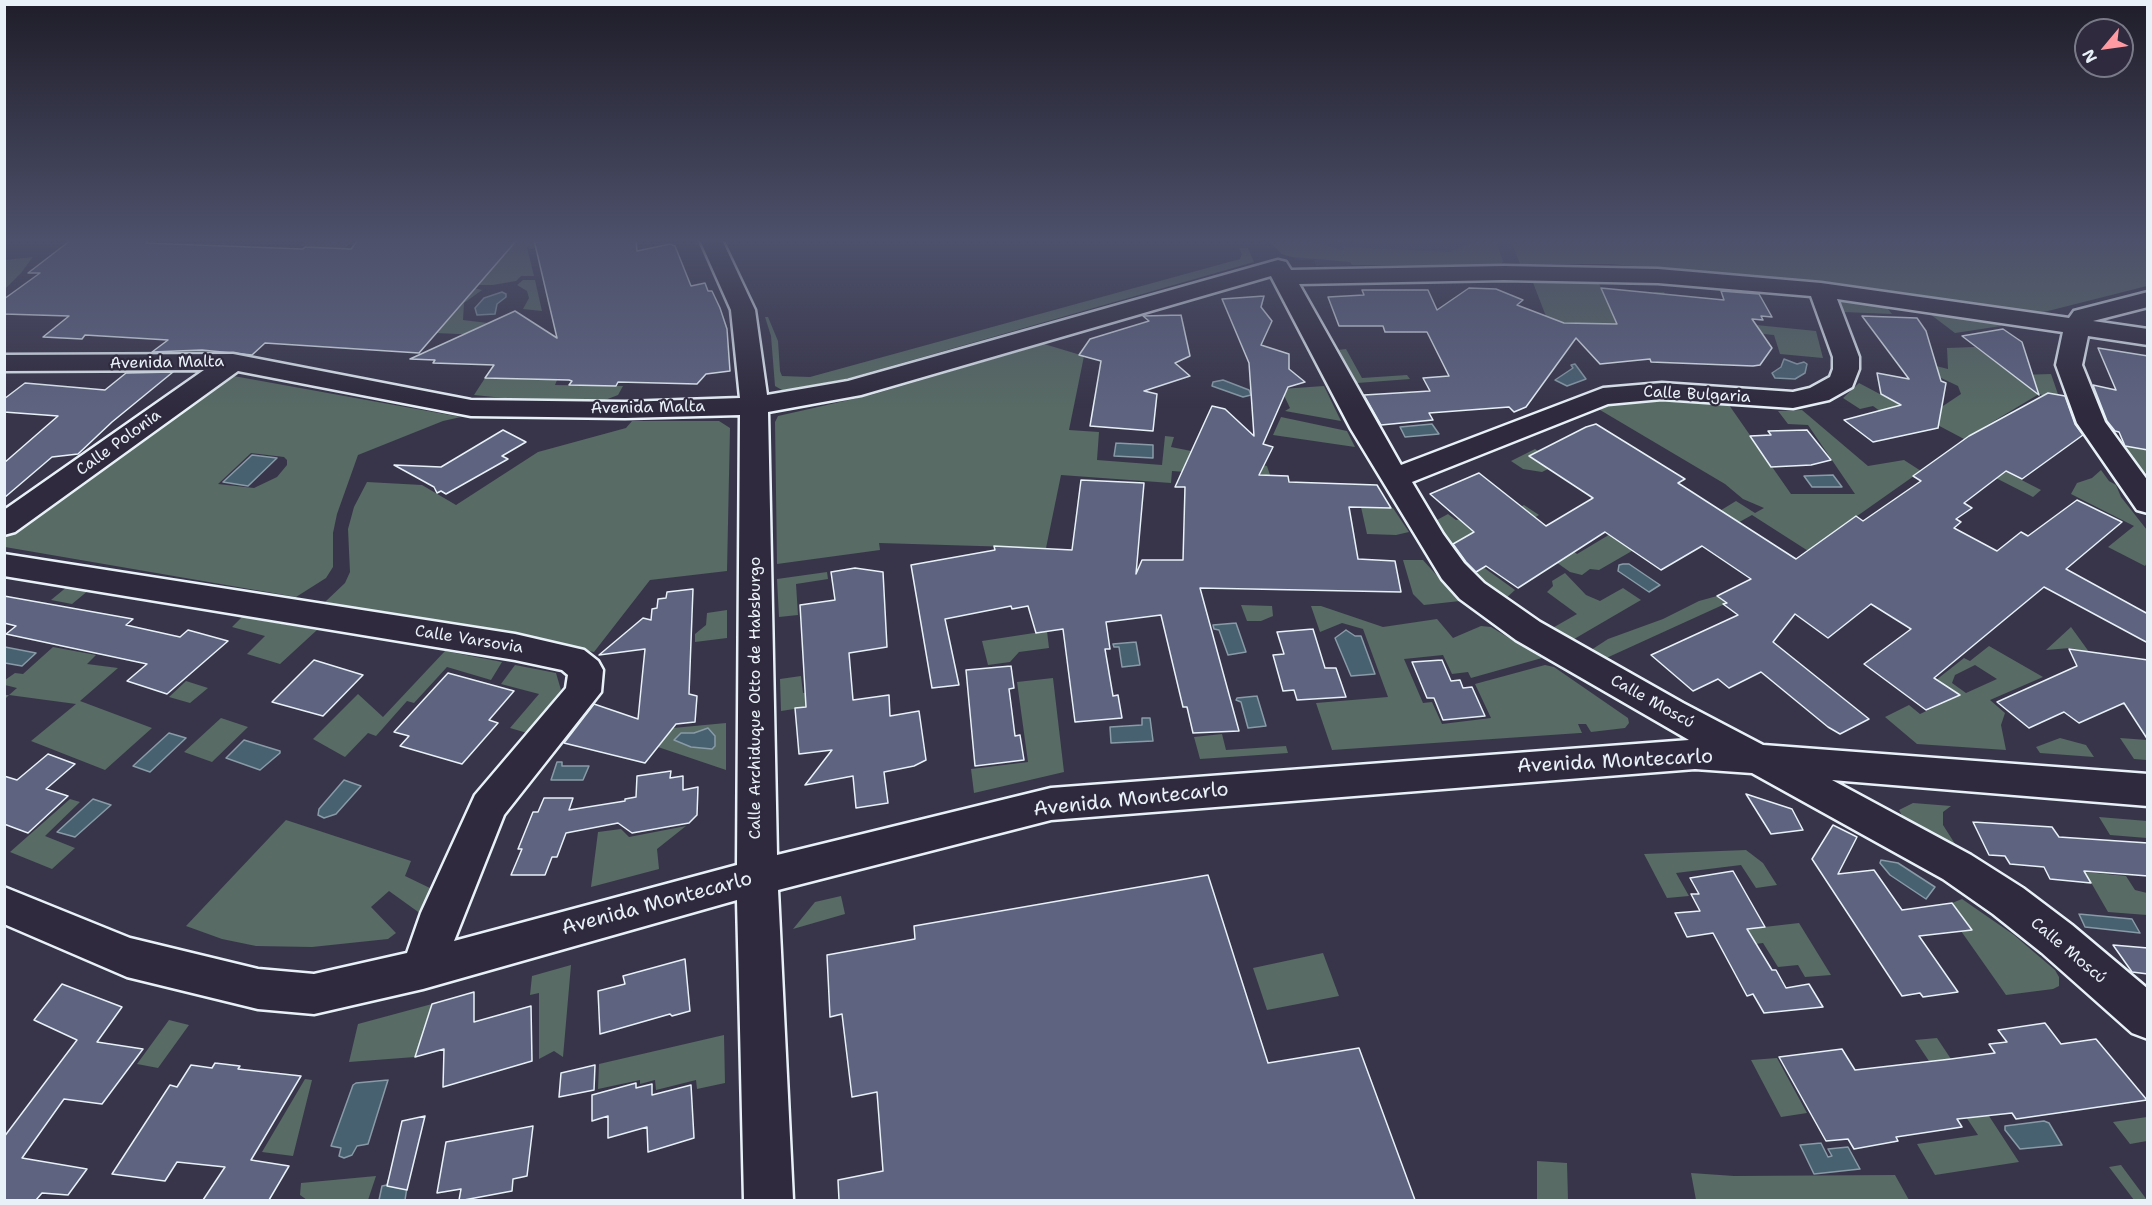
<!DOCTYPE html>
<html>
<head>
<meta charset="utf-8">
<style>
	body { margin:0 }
	#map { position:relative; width:2152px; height:1205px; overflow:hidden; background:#38354a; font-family:"Shantell Sans",sans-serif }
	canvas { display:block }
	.frame { position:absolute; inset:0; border:6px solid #e8f1f8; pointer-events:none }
	.north { position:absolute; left:2074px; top:18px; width:60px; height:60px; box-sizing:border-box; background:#2f2a3d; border:2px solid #797a88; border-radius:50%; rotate:241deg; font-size:16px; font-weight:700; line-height:24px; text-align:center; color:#e8f1f8 }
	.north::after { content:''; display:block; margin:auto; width:21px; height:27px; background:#ff9aa2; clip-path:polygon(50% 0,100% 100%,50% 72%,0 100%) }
</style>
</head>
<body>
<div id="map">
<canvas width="2152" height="1205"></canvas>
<div class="frame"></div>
<div class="north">N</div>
</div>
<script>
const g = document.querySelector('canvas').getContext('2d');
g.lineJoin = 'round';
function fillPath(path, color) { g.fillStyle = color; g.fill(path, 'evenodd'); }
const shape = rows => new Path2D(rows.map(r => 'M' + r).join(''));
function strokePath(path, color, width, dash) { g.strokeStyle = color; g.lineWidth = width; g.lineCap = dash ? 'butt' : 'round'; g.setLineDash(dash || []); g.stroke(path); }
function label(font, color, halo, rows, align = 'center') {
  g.font = font + ' "Shantell Sans",sans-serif'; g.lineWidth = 4.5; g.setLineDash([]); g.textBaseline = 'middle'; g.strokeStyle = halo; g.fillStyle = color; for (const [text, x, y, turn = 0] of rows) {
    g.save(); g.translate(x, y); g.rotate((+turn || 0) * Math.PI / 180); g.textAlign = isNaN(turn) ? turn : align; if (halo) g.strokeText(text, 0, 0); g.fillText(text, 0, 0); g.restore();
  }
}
fillPath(shape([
	[1270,240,1510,240,1520,264,1316,266,1314,260,1301,260,1282,254]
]), '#43435a');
fillPath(shape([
	[304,240,353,240,345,249,300,246],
	[517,240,577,240,531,249,527,247,534,276,521,276,516,281,493,285,477,285],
	[1267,240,1304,240,1343,250,1344,247,1449,252,1479,240,1496,241,1503,261,1501,265,1352,265,1350,262,1292,257,1282,254],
	[1510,240,2147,240,2147,286,2040,313,1838,284,1610,264,1520,264],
	[1239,248,1248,248,1254,262,846,379,791,389,782,390,775,386,771,336,765,317,768,317,778,341,780,371,782,376,810,377,1240,259,1242,254],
	[33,257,21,273,5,289,5,260],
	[523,280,535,280,542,311,523,309,529,298,527,291,517,285],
	[1532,280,1598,281,1611,311,1663,313,1654,292,1664,292,1676,317,1816,331,1823,358,1780,354,1774,335,1681,326,1552,332],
	[474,288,482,290,464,303,463,320,488,323,505,336,436,333],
	[1839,300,1884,304,1892,314,1844,312],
	[1922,308,1998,321,2001,326,1955,333],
	[1044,344,1084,356,1069,430,1099,432,1097,460,1162,465,1165,436,1174,437,1171,447,1267,466,1271,478,1172,471,1171,483,1061,475,1046,548,879,543,880,550,777,564,775,422,778,416,871,395],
	[1975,347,2022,382,2019,375,2051,374,2060,400,2039,394,1979,430,1975,456,2041,490,2033,497,1947,453,1964,439,1930,421,1906,430,1873,406,1860,409,1843,398,1859,383,1925,418,1961,394,1958,386,1937,376,1936,366,1948,369,1947,348],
	[1346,349,1362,378,1407,375,1410,379,1357,383,1338,350],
	[228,375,461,417,443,421,358,455,337,514,333,533,333,567,326,578,296,597,5,547,4,530],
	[251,453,284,457,287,460,287,465,277,477,254,488,218,484],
	[485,378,557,380,555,385,623,386,618,395,605,400,535,401,474,395],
	[1324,386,1341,421,1285,411,1290,408,1281,389],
	[1644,399,1729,405,1791,494,1855,494,1808,425,1788,424,1778,411,1802,410,1868,466,1904,460,1921,471,1816,545,1866,588,1752,515,1698,545,1682,534,1736,501,1755,513,1764,508,1743,499,1725,484,1595,407,1620,400],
	[1281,417,1347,431,1355,447,1273,435],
	[632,421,719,421,730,428,727,571,650,580,594,652,325,602,345,583,350,572,348,529,354,507,367,482,422,485,456,505,538,452,626,428],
	[2120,445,2147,450,2147,473,2140,471],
	[1535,449,1558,464,1542,472,1523,469,1511,461],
	[2101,470,2109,481,2116,485,2121,497,2147,530,2147,563,2145,566,2108,547,2134,526,2071,494,2077,483,2092,478],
	[1524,505,1539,515,1492,542,1476,531,1451,545,1435,521,1448,514,1456,520,1460,519,1476,530],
	[1361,507,1393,508,1409,532,1396,535,1367,534],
	[1627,524,1663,533,1599,570,1590,569,1582,575,1570,572,1556,562,1573,551,1577,554],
	[1403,560,1423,560,1460,601,1424,605,1413,594],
	[1483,567,1515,590,1504,600,1473,573],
	[827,572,828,579,796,584,798,615,779,617,777,579],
	[1565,573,1586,595,1600,601,1623,588,1641,600,1569,642,1549,630,1577,614,1547,592,1553,586,1552,581],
	[68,586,89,590,72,604,51,600],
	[1717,596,1727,603,1602,660,1588,652,1608,639,1663,619,1699,601],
	[1241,605,1272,606,1273,616,1261,621,1247,621],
	[1311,606,1321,606,1383,627,1437,619,1453,638,1481,626,1491,627,1542,658,1471,678,1468,672,1452,674,1443,655,1404,659,1423,703,1432,702,1442,724,1491,718,1475,684,1545,665,1554,667,1628,718,1629,723,1625,728,1591,732,1586,724,1578,724,1582,733,1580,733,1332,750,1316,703,1388,697,1363,629,1342,623,1320,632],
	[727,610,727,638,695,642,695,634,706,625,707,613],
	[242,617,317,630,280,664,247,654,265,636,232,627],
	[2071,627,2092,656,2081,650,2070,648,2046,650],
	[1047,631,1049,648,1019,652,1010,662,988,665,982,641],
	[1989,646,2043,677,1990,700,2005,713,2001,725,2006,750,1917,744,1885,717,1909,705,1920,714,1959,696,1936,680,1964,658,1970,661],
	[1975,665,1997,679,1966,693,1952,683,1955,675],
	[53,647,96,655,87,664,118,668,80,701,152,728,105,770,31,741,76,704,9,695,5,699,5,695,9,695,17,688,5,685,5,680,15,673,23,674],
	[445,651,502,662,491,680,447,667,414,703,407,701,376,736,368,733,345,757,313,739,358,694,383,717],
	[515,665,556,673,561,690,527,733,510,728,539,694,501,684],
	[801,676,803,693,846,687,847,701,781,711,780,679],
	[1053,678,1064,772,974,793,971,769,1028,762,1017,682],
	[186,681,208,688,190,703,169,697],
	[221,718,248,727,212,762,184,752],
	[726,723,726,770,658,747,673,728],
	[1222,734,1226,750,1286,746,1288,753,1200,759,1194,737],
	[2060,738,2086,745,2094,757,2040,753,2036,747],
	[2120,738,2147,740,2147,760,2134,759],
	[70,799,80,802,45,836,75,848,52,869,10,852],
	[1913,803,1951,806,1943,812,1943,825,1957,847,1975,863,1904,819,1899,810],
	[2099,817,2147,821,2147,838,2110,835],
	[286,820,411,861,405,876,432,889,421,914,389,891,371,907,396,933,388,939,312,947,256,946,222,939,186,926],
	[686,826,657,849,659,869,591,887,598,832,621,829,629,837],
	[1746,850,1763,863,1777,885,1756,888,1741,865,1676,873,1689,896,1667,898,1644,854],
	[2085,872,2126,876,2135,890,2147,893,2147,915,2108,912],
	[841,896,845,914,793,929,815,902],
	[1962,899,2014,935,2055,970,2059,977,2059,986,2053,989,2006,995,1961,931,1971,930,1952,903],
	[1799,923,1831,975,1805,977,1798,965,1778,967,1763,943,1747,945,1738,930],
	[1323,953,1339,996,1267,1010,1253,968],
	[571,965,563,1057,554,1051,539,1059,539,993,530,995,532,976],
	[432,1004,415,1057,349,1062,358,1024],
	[169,1020,189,1025,158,1068,137,1064],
	[724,1035,725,1083,697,1089,696,1080,656,1090,655,1080,640,1084,640,1080,598,1089,599,1064],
	[1937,1038,1989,1116,2019,1162,1935,1175,1917,1144,1978,1135,1915,1040],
	[1777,1058,1807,1113,1781,1117,1751,1060],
	[305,1079,312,1080,293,1156,262,1152],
	[2147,1117,2147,1141,2130,1144,2113,1122],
	[1537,1161,1567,1163,1568,1200,1537,1200],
	[2121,1165,2147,1200,2134,1200,2109,1167],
	[1691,1173,1734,1176,1895,1175,1909,1200,1696,1200],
	[376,1176,368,1200,307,1200,300,1195,301,1183]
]), '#586b64');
const water = shape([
	[502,292,506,294,506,297,497,304,495,314,477,315,475,308,484,298,502,292],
	[1784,359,1797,364,1804,362,1807,364,1805,373,1795,379,1775,378,1772,373,1781,367,1784,359],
	[1575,364,1586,379,1567,386,1555,380,1573,368,1571,365,1575,364],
	[1223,380,1249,390,1251,395,1243,397,1212,386,1213,382,1223,380],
	[1432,424,1439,434,1405,437,1400,427,1432,424],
	[1116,443,1153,445,1153,458,1114,456,1116,443],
	[252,455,277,458,248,486,223,482,252,455],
	[1833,475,1842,487,1812,487,1804,476,1833,475],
	[1623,564,1629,564,1660,585,1649,592,1618,571,1619,565,1623,564],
	[1236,623,1246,652,1228,655,1219,630,1214,629,1213,625,1236,623],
	[1346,630,1355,636,1361,636,1375,674,1351,676,1335,638,1346,630],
	[1136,642,1140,665,1122,667,1119,647,1114,647,1113,644,1136,642],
	[4,647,5,647,36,653,22,666,5,663,4,647],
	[1257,696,1266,726,1248,728,1241,702,1236,700,1237,698,1257,696],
	[1142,718,1150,718,1153,741,1111,743,1110,727,1142,725,1142,718],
	[708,728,715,736,715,746,712,749,691,747,674,740,681,733,694,733,708,728],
	[169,733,186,738,150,772,133,766,169,733],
	[244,740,280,751,280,753,260,770,226,758,244,740],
	[557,762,562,762,562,766,589,766,583,780,551,780,557,762],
	[344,780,361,786,336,814,324,818,318,815,319,809,344,780],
	[93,799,111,805,75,837,57,832,93,799],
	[1881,860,1898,863,1935,887,1926,899,1890,875,1880,863,1881,860],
	[2079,914,2132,919,2140,933,2085,927,2079,914],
	[388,1080,368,1144,357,1146,352,1155,344,1158,339,1156,341,1148,331,1146,353,1085,356,1083,388,1080],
	[2044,1121,2049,1123,2062,1145,2020,1149,2005,1130,2005,1126,2044,1121],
	[1821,1143,1828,1157,1832,1156,1828,1149,1848,1147,1860,1169,1814,1174,1800,1145,1821,1143],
	[389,1178,408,1181,405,1200,379,1200,382,1186,387,1185,389,1178]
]);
fillPath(water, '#486171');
strokePath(water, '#889ba7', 1.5);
const building = shape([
	[71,240,149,240,146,243,303,249,305,247,351,249,358,240,517,240,419,353,265,343,252,355,202,350,152,352,168,340,85,335,82,339,43,337,69,316,4,314,4,299,40,273,28,273,71,240],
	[534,240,636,240,637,251,670,244,675,246,691,286,705,283,708,291,712,291,720,308,727,329,730,371,706,374,697,384,618,382,616,386,569,385,572,381,569,380,485,378,494,365,433,363,435,360,410,359,515,311,557,338,534,240],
	[1469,288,1496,289,1523,300,1517,305,1564,323,1617,324,1601,288,1724,300,1721,291,1759,294,1772,317,1761,316,1763,320,1752,319,1772,348,1760,365,1753,366,1651,362,1650,359,1600,364,1576,338,1526,407,1514,412,1509,407,1429,413,1433,420,1381,425,1364,395,1430,391,1423,378,1449,376,1427,332,1385,332,1383,326,1339,326,1328,297,1364,295,1362,290,1428,290,1437,310,1469,288],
	[1264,296,1261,307,1272,321,1261,345,1289,354,1289,369,1305,382,1288,387,1263,444,1273,447,1259,475,1288,476,1289,482,1377,485,1391,508,1349,507,1358,559,1395,561,1401,592,1200,588,1239,731,1193,733,1187,707,1183,707,1161,615,1106,622,1110,649,1105,649,1113,696,1118,695,1122,718,1075,722,1063,629,1036,633,1028,606,1012,609,1011,606,945,619,959,685,932,688,911,565,995,550,994,546,1072,550,1081,480,1144,483,1136,574,1142,560,1183,560,1185,487,1175,487,1212,406,1225,409,1254,436,1249,363,1222,299,1264,296],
	[1181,315,1190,356,1175,363,1190,376,1144,391,1157,394,1153,431,1090,426,1101,361,1079,355,1090,339,1149,321,1143,316,1181,315],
	[1862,316,1917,318,1926,331,1941,381,1946,383,1938,428,1873,442,1844,420,1901,405,1881,394,1877,373,1909,379,1862,316],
	[2003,329,2022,342,2039,395,1962,336,2003,329],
	[2098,348,2148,356,2148,450,2125,446,2119,432,2115,431,2107,421,2093,385,2116,390,2098,348],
	[173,372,112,422,78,454,52,457,4,498,4,463,58,416,4,412,4,399,25,383,105,390,126,373,173,372],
	[2048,393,2065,396,2075,424,2083,435,2022,479,2006,471,1964,503,1972,508,1956,519,1961,522,1954,528,1997,551,2021,532,2028,536,2077,500,2122,522,2066,569,2148,614,2148,643,2044,587,1934,678,1960,695,1926,710,1864,664,1911,629,1871,604,1828,638,1795,614,1773,642,1869,719,1840,734,1828,727,1761,672,1729,688,1718,679,1693,691,1651,655,1738,615,1723,604,1727,603,1717,596,1751,579,1702,546,1661,570,1605,532,1518,588,1486,566,1476,572,1466,562,1453,544,1474,532,1430,494,1479,473,1546,526,1593,498,1529,456,1586,427,1596,424,1685,479,1678,483,1796,559,1856,516,1863,521,1921,481,1913,476,1969,436,2048,393],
	[503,430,526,442,502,456,508,459,446,494,441,491,437,493,434,487,394,465,441,467,503,430],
	[1807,430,1831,460,1811,465,1771,467,1750,436,1771,435,1768,431,1807,430],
	[855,568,883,572,887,647,849,653,853,700,889,695,890,716,919,711,926,760,914,766,884,772,888,803,856,808,853,776,805,785,832,750,799,754,795,708,806,707,800,605,835,600,831,572,855,568],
	[693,589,689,694,697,696,695,722,676,724,645,763,564,743,594,704,638,719,645,649,599,655,643,618,651,620,652,609,657,608,658,599,666,598,667,592,693,589],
	[4,596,133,619,126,625,180,637,188,630,228,641,167,694,127,681,147,664,6,634,16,626,4,623,4,596],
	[1313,629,1325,668,1336,668,1346,697,1297,700,1294,690,1283,691,1273,655,1284,654,1277,632,1313,629],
	[2069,649,2148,660,2148,740,2124,703,2079,723,2064,712,2029,728,1997,702,2077,666,2069,649],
	[314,660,363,675,323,716,272,702,314,660],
	[1442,660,1451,681,1460,680,1463,688,1472,687,1485,716,1443,720,1434,698,1427,698,1412,662,1442,660],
	[1011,666,1014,688,1009,689,1012,712,1015,736,1020,735,1024,760,975,766,966,670,1011,666],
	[448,673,514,691,489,720,498,723,462,764,400,746,409,736,394,732,448,673],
	[48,754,75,764,46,789,68,796,28,833,4,824,4,776,17,780,48,754],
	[671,771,670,778,683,776,683,790,698,787,697,815,689,823,632,833,618,823,566,833,557,857,552,857,545,875,511,875,522,849,518,849,533,812,538,812,544,798,573,798,569,810,625,801,625,799,636,797,637,776,671,771],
	[1746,794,1792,809,1803,830,1771,834,1746,794],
	[1973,822,2052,827,2059,837,2148,843,2148,876,2084,871,2091,883,2050,879,2044,867,2010,864,2005,856,1989,855,1973,822],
	[1833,825,1857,837,1838,874,1874,870,1902,910,1952,903,1972,930,1919,936,1958,992,1923,997,1920,993,1902,996,1812,859,1833,825],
	[1733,871,1765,927,1747,929,1772,970,1776,970,1786,988,1809,984,1823,1007,1764,1013,1753,994,1747,996,1713,933,1687,937,1675,913,1700,911,1691,894,1699,894,1690,878,1733,871],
	[1208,875,1268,1063,1359,1048,1415,1200,839,1200,838,1180,883,1171,877,1092,852,1097,842,1014,830,1017,827,955,915,939,914,926,1208,875],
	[2113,945,2148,948,2148,974,2132,972,2113,945],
	[685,959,690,1011,672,1016,670,1014,600,1034,598,991,625,984,623,976,685,959],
	[62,984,122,1007,97,1042,143,1049,102,1104,64,1099,22,1158,87,1169,68,1195,42,1193,36,1200,4,1200,4,1137,77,1040,34,1020,62,984],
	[474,992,474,1022,531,1006,532,1061,443,1087,444,1049,415,1057,432,1004,474,992],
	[2045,1023,2061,1044,2096,1039,2147,1100,2016,1119,2012,1113,1957,1119,1962,1127,1896,1137,1898,1141,1854,1149,1848,1139,1826,1141,1779,1057,1842,1049,1855,1070,1951,1059,1995,1053,1989,1044,2007,1042,1998,1030,2045,1023],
	[215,1063,240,1066,238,1069,301,1076,251,1160,289,1166,269,1200,203,1200,225,1167,177,1162,165,1181,112,1174,170,1085,177,1087,191,1065,212,1068,215,1063],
	[595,1065,594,1090,559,1097,561,1073,595,1065],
	[636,1083,636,1088,652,1084,652,1095,691,1085,694,1138,648,1152,647,1127,608,1138,608,1116,592,1121,592,1095,636,1083],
	[425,1116,407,1190,387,1186,402,1121,425,1116],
	[533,1126,527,1176,513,1179,512,1191,464,1200,459,1200,461,1189,437,1193,446,1142,533,1126]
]);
fillPath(building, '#5e6380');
strokePath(building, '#e8f1f8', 1.5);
const minor = shape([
	[700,240,722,240,755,310,767,395,848,381,1278,260,1286,262,1291,270,1504,266,1658,269,1821,283,2069,318,2074,311,2148,292,2148,307,2093,321,2148,329,2148,345,2088,336,2082,365,2105,422,2148,481,2148,513,2137,510,2077,423,2056,365,2063,332,1837,299,1859,357,1859,369,1852,387,1829,400,1793,408,1662,399,1608,404,1412,482,1443,534,1464,563,1484,583,1540,622,1683,703,1763,745,2148,774,2148,806,1832,780,1971,855,2023,888,2072,925,2148,989,2148,1039,2132,1033,2042,953,1993,914,1943,879,1752,773,1695,769,1051,820,778,890,793,1200,744,1200,737,900,423,989,314,1014,258,1009,127,977,4,924,4,887,130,938,258,969,314,974,407,953,421,913,475,795,566,688,568,675,562,670,515,660,4,576,4,554,515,634,584,650,598,661,603,670,601,692,504,815,454,941,737,865,740,415,625,418,471,416,238,371,15,532,4,535,4,510,204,370,4,371,4,355,233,354,471,400,625,402,740,398,731,310,700,240],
	[1271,276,1351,429,1442,579,1460,599,1516,640,1689,740,1051,788,777,855,768,412,861,395,1271,276],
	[1504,280,1658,283,1811,296,1833,357,1833,369,1830,377,1810,388,1793,392,1662,383,1603,388,1401,465,1299,284,1504,280]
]);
strokePath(minor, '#e8f1f8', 5);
fillPath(minor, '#2f2a3d');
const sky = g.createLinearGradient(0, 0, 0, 408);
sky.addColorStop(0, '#1f1d29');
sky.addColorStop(0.59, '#4d516b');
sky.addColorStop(1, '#4d516b00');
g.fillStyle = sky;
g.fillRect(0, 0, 2152, 408);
label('16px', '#e8f1f8', '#2f2a3d', [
	["Avenida Malta",167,363,-1],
	["Calle Bulgaria",1697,395,3],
	["Avenida Malta",648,408,-1],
	["Calle Polonia",119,443,-36],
	["Calle Varsovia",469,640,9],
	["Calle Archiduque Otto de Habsburgo",756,698,-90],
	["Calle Moscú",1652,702,29],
	["Calle Moscú",2068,951,40]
]);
label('20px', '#e8f1f8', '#2f2a3d', [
	["Avenida Montecarlo",1615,762,-3],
	["Avenida Montecarlo",1131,800,-6],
	["Avenida Montecarlo",657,904,-15]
]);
</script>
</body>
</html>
